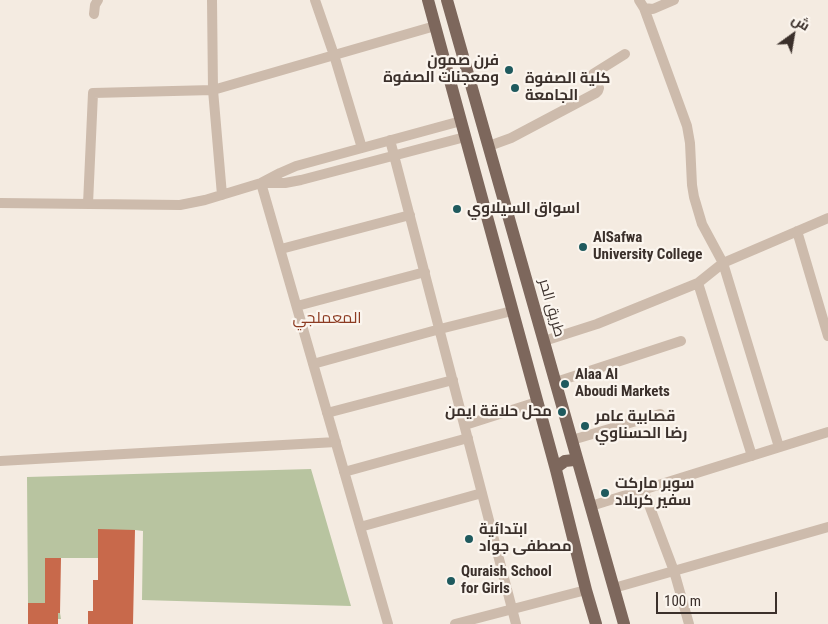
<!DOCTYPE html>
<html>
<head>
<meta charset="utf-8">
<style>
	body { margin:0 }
	#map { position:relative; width:828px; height:624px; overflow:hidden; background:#f4ebe1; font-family:"Roboto Condensed",Cairo,sans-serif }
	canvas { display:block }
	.north { position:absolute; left:768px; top:10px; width:50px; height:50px; -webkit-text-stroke:4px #fbf5ee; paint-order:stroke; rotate:32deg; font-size:14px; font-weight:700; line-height:20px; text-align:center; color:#3b302b }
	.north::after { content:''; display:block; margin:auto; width:18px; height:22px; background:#3b302b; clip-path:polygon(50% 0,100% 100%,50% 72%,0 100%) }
	.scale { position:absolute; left:656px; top:592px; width:121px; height:22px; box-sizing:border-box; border:2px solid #3b302b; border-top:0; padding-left:6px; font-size:15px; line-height:18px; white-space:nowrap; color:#3b302b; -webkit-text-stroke:4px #fbf5ee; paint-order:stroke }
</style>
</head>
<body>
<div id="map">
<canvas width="828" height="624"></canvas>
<div class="north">ش</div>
<div class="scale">100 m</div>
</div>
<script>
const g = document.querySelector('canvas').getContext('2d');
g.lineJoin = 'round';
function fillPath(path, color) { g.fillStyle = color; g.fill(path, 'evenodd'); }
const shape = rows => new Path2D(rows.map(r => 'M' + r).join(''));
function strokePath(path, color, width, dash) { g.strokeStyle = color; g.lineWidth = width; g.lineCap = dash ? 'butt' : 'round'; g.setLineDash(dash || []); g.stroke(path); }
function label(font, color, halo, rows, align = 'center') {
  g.font = font + ' "Roboto Condensed",Cairo,sans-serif'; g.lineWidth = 4.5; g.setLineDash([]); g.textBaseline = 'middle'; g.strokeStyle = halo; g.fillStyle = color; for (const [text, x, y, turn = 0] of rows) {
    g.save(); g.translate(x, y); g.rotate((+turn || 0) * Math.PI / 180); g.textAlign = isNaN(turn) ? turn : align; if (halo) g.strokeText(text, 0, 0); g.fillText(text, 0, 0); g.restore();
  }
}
fillPath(shape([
	[311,469,351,606,142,600,143,531,135,530,98,558,45,558,45,612,60,613,61,619,41,619,41,603,28,603,27,477]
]), '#b8c4a0');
fillPath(shape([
	[98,529,135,530,133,624,88,624,88,611,93,611,93,580,98,580],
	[45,558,61,558,60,613,58,613,58,624,28,624,28,603,45,603]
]), '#c8694b');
strokePath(shape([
	[212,0,213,90,222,195],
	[315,0,334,55,362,148],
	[639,0,644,8,653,9,674,0],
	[644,8,687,126,690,143,692,185,694,197,702,224,723,263,779,447],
	[94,14,95,5,98,0],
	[390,140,516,624],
	[489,146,511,138,596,93,598,91,599,88,593,74,625,54],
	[261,183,388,624],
	[265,183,285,183,301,180,465,137],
	[0,203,180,205,205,200,261,183,280,173,296,166,461,121],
	[88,204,93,93,213,90,435,26],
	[797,231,828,336],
	[281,249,410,215],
	[698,283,752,456],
	[297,306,425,272],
	[544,341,597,324,698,283,723,263,828,218],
	[313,364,440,329,512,311],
	[556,382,681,341],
	[327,413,453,380],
	[465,425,537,402],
	[572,440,660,414],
	[0,461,336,442],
	[344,472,468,438],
	[643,489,674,571,689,624],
	[591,506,828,432],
	[360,527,482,493],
	[614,588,828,527],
	[455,624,586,590]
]), '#cdbbac', 10);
strokePath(shape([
	[428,0,556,470,586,590,596,624],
	[447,0,624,624],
	[556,470,558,466,565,461,574,460,578,462]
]), '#7d675c', 12);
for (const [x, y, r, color] of [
	[509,70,5,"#1f5a5e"],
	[515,88,5,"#1f5a5e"],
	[457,209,5,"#1f5a5e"],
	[583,247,5,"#1f5a5e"],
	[565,384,5,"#1f5a5e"],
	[562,412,5,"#1f5a5e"],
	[585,426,5,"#1f5a5e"],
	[605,493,5,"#1f5a5e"],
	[469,539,5,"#1f5a5e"],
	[451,581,5,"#1f5a5e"]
]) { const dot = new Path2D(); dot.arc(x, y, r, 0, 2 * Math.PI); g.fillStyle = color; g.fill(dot); strokePath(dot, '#fbf5ee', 2); }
label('bold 15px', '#3b302b', '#fbf5ee', [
	["فرن صمون",499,61,"right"],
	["ومعجنات الصفوة",499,78,"right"],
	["كلية الصفوة",525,79],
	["الجامعة",525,96],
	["اسواق السيلاوي",467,209],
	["AlSafwa",593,238],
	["University College",593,255],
	["Alaa Al",575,375],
	["Aboudi Markets",575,392],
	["محل حلاقة ايمن",552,412,"right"],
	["قصابية عامر",595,417],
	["رضا الحسناوي",595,434],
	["سوبر ماركت",615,484],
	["سفير كربلاد",615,501],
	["ابتدائية",479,530],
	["مصطفى جواد",479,547],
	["Quraish School",461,572],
	["for Girls",461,589]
], 'left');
label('15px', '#3b302b', '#fbf5ee', [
	["طريق الحر",551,308,74]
]);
label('16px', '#8c3b22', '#fbf5ee', [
	["المعملجي",327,319]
]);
</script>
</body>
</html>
